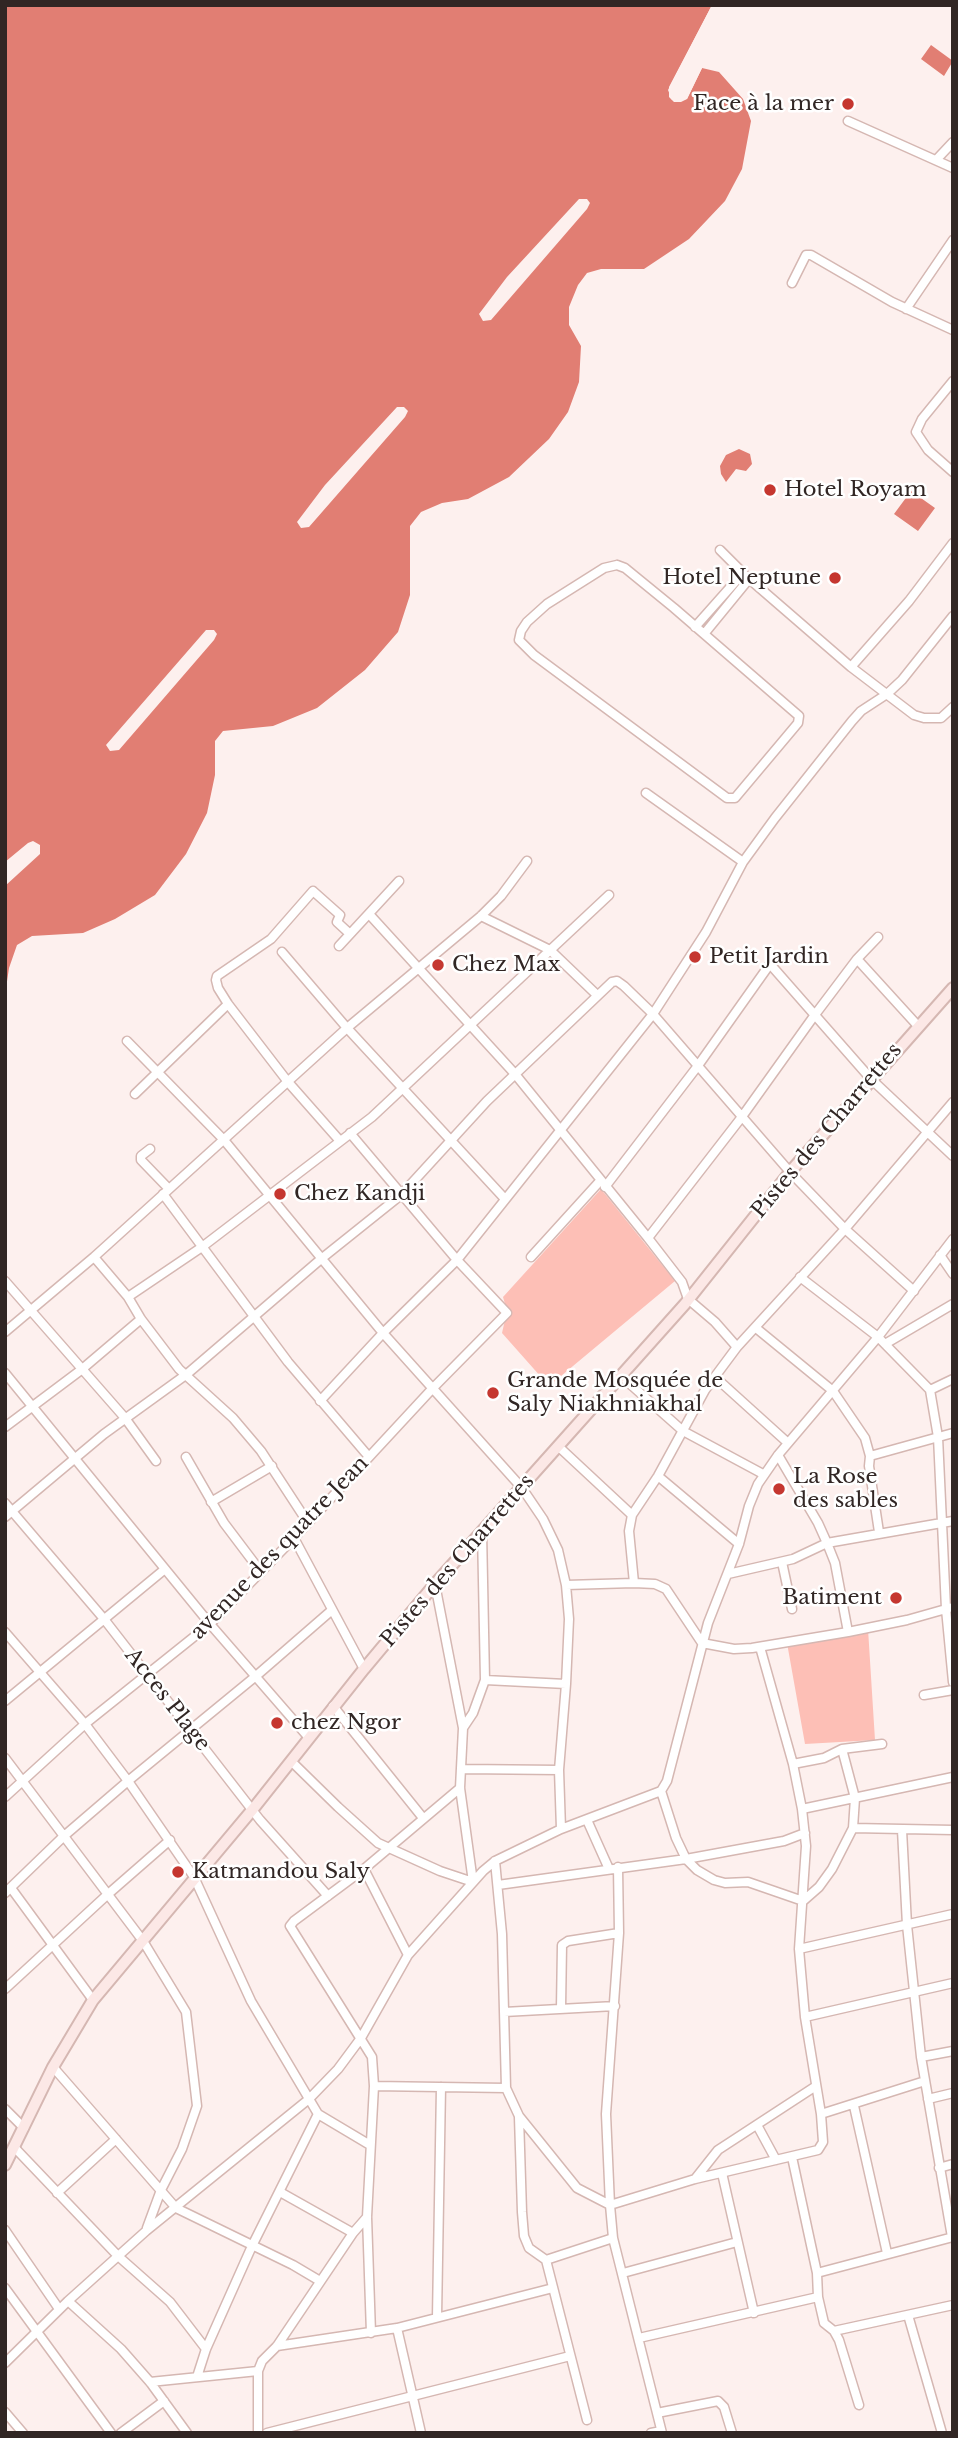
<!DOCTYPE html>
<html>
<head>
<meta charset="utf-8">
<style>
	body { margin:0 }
	#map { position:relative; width:958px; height:2438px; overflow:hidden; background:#fdf0ee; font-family:"Libre Baskerville",serif }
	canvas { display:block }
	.frame { position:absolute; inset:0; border:7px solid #312624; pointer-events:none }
</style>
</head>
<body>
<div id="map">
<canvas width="958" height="2438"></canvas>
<div class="frame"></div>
</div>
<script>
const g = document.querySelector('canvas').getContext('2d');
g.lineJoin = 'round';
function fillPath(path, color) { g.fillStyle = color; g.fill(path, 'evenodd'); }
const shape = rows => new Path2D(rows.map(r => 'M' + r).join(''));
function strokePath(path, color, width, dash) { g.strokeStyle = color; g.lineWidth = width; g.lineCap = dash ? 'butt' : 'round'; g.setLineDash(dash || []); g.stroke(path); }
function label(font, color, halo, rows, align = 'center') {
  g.font = font + ' "Libre Baskerville",serif'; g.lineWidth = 5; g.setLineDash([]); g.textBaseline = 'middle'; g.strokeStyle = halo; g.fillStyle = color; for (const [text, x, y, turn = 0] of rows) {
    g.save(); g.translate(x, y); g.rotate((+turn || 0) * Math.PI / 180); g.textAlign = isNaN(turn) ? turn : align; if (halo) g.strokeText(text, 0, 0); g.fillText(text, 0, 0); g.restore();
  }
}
fillPath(shape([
	[601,1189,675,1281,549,1386,502,1333,507,1311,503,1297],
	[868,1629,875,1740,805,1744,787,1643]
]), '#fdbfb6');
fillPath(shape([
	[5,5,712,5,668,90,672,100,687,99,702,68,719,72,743,99,751,121,742,169,725,201,689,239,644,269,601,269,587,273,578,285,569,307,569,325,581,346,579,382,568,412,549,439,509,477,468,499,442,503,421,512,410,526,410,595,398,632,365,670,317,708,273,726,223,731,215,741,215,775,207,813,186,854,155,895,115,919,83,933,32,936,17,945,9,968,5,995],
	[931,45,953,61,944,76,921,59],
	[739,449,750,454,752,464,746,471,736,469,726,482,721,474,720,466,726,455],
	[911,491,935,508,918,531,894,514]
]), '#e17e73');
fillPath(shape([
	[712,5,715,7,672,88,674,97,680,99,684,97,699,66,704,64,687,99,681,102,674,102,669,97,669,87],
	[579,199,587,199,590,203,587,209,491,320,483,321,479,314,507,277],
	[397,407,404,407,408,411,405,417,309,527,301,528,297,522,325,485],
	[206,630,214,630,217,634,214,640,119,750,110,751,106,745],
	[33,841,40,845,40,854,5,886,5,862,28,843]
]), '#fdf0ee');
const minor = shape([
	[848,121,953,168],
	[937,159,953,142],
	[792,283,806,255,811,255,892,302,953,330],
	[906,309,953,240],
	[953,381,922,419,916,432,928,450,953,472],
	[720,550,747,577,851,667,914,715,924,718,941,718,953,707],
	[617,565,625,568,674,608,799,716,798,723,735,798,727,798,534,655,519,640,521,631,527,622,547,604,604,568,617,565],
	[695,627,743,573],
	[704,634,749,579],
	[851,667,909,601,953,543],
	[646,793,743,862],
	[369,914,515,1074,648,1238,682,1282,688,1299,715,1322,737,1347],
	[481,916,550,950,597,995],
	[339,946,399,881],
	[282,952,347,1028,505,1199],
	[857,959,918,1026],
	[127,1041,224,1140,383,1333,522,1488,543,1519,558,1550,566,1585,569,1619,566,1684,559,1770,561,1829],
	[135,1094,228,1004],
	[340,1141,288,1082,228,1004,218,988,216,980,217,976,271,939,313,891,340,915,337,922,350,934],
	[150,1149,141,1156,141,1160,169,1189],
	[605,1187,697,1067,770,964,871,1079,953,1156],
	[163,1194,288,1362,369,1457],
	[648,1238,741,1118,814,1016,857,959,878,937],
	[940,1255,953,1274],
	[94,1257,128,1297,141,1319,179,1369,233,1418,261,1451,308,1523],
	[531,1257,600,1181],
	[800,1277,878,1337,930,1390,938,1437,946,1609,953,1682],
	[5,1281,125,1418,156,1461],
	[128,1297,202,1247,372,1117,609,895],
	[756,1328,833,1391,865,1438,870,1456,869,1466,879,1532],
	[5,1332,94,1257,347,1028,481,916,501,896,527,861],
	[885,1344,953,1304],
	[5,1373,210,1624,309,1738],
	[621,1376,683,1431,763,1474],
	[715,1377,788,1443],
	[930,1390,953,1379],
	[320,1401,383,1333,457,1260,653,1014,706,932,743,862,775,818,852,721,861,711,887,694,902,680,953,616],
	[5,1427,81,1370,141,1319],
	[559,1447,632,1515],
	[778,1455,818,1523,827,1543,835,1563,848,1632],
	[870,1456,953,1433],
	[186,1457,224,1523,261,1572],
	[658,1476,739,1544],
	[211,1502,272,1466],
	[5,1503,104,1619,260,1820,328,1896],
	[5,1517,104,1434,187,1374,321,1259,401,1195,487,1101,612,982,617,981,624,986,653,1014,790,1172,845,1229,914,1291],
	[294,1538,364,1669],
	[782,1562,792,1609],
	[728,1574,793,1559,827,1543,953,1521],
	[634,1583,655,1584,666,1589,702,1643,734,1649,752,1648,848,1632,907,1620,953,1607],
	[435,1584,463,1728],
	[566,1585,634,1583,629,1531,632,1515,658,1476,705,1390,737,1347,845,1229,953,1102],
	[5,1632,85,1724,128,1781,194,1877,251,2001,318,2114,370,2145],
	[485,1680,566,1684],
	[924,1695,953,1690],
	[5,1701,165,1569],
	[333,1706,423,1818],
	[5,1758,143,1941,186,2012,197,2106,182,2149,161,2190,147,2228],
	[291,1761,338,1807,378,1843,440,1871,473,1882,460,1788,463,1728,473,1713,485,1680,482,1531],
	[793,1764,824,1758,842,1749,882,1744],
	[463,1769,559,1770],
	[661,1791,676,1838,686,1859,697,1870,714,1880,725,1883,748,1882,803,1901,819,1887,832,1869,853,1828,855,1798,842,1749],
	[5,1797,85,1724,210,1624,294,1538,432,1389,507,1313,457,1260,350,1133],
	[802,1809,953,1777],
	[587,1820,609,1869],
	[853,1828,953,1830],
	[902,1830,907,1925,921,2057,952,2237],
	[495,1861,502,1934,506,2088,519,2116,577,2188,610,2205,695,2179,818,2150,823,2142,821,2114,805,2017,799,1949,806,1846,802,1809,793,1764,760,1647],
	[618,1867,619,1933,606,2114,610,2205,613,2238,662,2433],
	[364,1869,408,1955],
	[498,1885,686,1859,784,1841,805,1833],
	[11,1888,93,2000],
	[5,1893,64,1836,128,1781,256,1676,332,1610],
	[799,1949,953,1914],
	[5,1989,107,1895,170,1840],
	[561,2008,562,1945,568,1941,619,1933],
	[504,2012,615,2006],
	[805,2017,953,1983],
	[921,2057,953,2051],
	[53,2067,176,2208,293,2265,320,2281],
	[374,2086,506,2088],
	[928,2099,953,2093],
	[854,2106,887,2253],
	[5,2109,24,2128],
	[821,2114,925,2081],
	[519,2117,522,2212,524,2236,529,2248,546,2260,613,2238],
	[757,2125,776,2160],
	[14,2147,118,2256,170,2302,206,2349],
	[792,2157,817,2273,818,2297,824,2323,834,2331,839,2340,859,2405],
	[939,2168,953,2164],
	[722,2173,754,2313],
	[695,2179,718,2150,816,2086],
	[280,2192,353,2233],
	[57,2193,116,2139],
	[5,2230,59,2309],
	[546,2260,587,2420],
	[623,2273,737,2242],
	[817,2273,953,2237],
	[5,2288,111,2433],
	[68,2301,121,2349,150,2382,187,2433],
	[908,2315,942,2433],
	[437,2317,441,2087],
	[397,2328,421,2433],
	[834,2331,953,2305],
	[371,2333,367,2217,374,2086,372,2057,290,1926,294,1921,364,1869,460,1788],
	[639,2338,818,2297],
	[277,2346,397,2328,553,2288],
	[5,2363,68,2301,146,2231,309,2099,338,2069,361,2038,408,1955,483,1871,495,1861,561,1829,661,1791,667,1781,708,1623,739,1544,749,1506,758,1484,778,1455,878,1337,953,1239],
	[197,2377,206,2349,252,2246,318,2114],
	[150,2382,258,2371],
	[5,2412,23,2433],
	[657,2413,718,2401,724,2407,732,2433],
	[121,2433,164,2401],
	[258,2433,258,2371,262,2361,277,2346,353,2233,367,2217],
	[267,2433,570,2356],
	[651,2433,661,2431]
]);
const secondary = shape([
	[5,2165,53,2067,93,2000,253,1809,364,1669,435,1584,685,1304,790,1172,953,988]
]);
strokePath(minor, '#d5b7b2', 11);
strokePath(secondary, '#d5b7b2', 14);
strokePath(minor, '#fff', 8);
strokePath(secondary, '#fce8e6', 10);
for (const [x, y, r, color] of [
	[848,104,7,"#c53730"],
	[770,490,7,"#c53730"],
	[835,578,7,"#c53730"],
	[695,957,7,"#c53730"],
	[438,965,7,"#c53730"],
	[280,1194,7,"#c53730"],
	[493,1393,7,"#c53730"],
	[779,1489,7,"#c53730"],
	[896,1598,7,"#c53730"],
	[277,1723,7,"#c53730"],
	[178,1872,7,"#c53730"]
]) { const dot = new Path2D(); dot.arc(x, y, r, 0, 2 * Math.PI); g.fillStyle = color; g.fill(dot); strokePath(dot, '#fff', 2.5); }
label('21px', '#312624', '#fff', [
	["Face à la mer",834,104,"right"],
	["Hotel Royam",784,490],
	["Hotel Neptune",821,578,"right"],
	["Petit Jardin",709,957],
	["Chez Max",452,965],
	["Chez Kandji",294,1194],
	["Grande Mosquée de",507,1381],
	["Saly Niakhniakhal",507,1405],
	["La Rose",793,1477],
	["des sables",793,1501],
	["Batiment",882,1598,"right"],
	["chez Ngor",291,1723],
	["Katmandou Saly",192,1872]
], 'left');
label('21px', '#312624', '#fff', [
	["Pistes des Charrettes",827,1131,-50],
	["avenue des quatre Jean",280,1548,-46],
	["Pistes des Charrettes",458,1561,-49],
	["Acces Plage",167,1700,52]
]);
</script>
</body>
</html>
